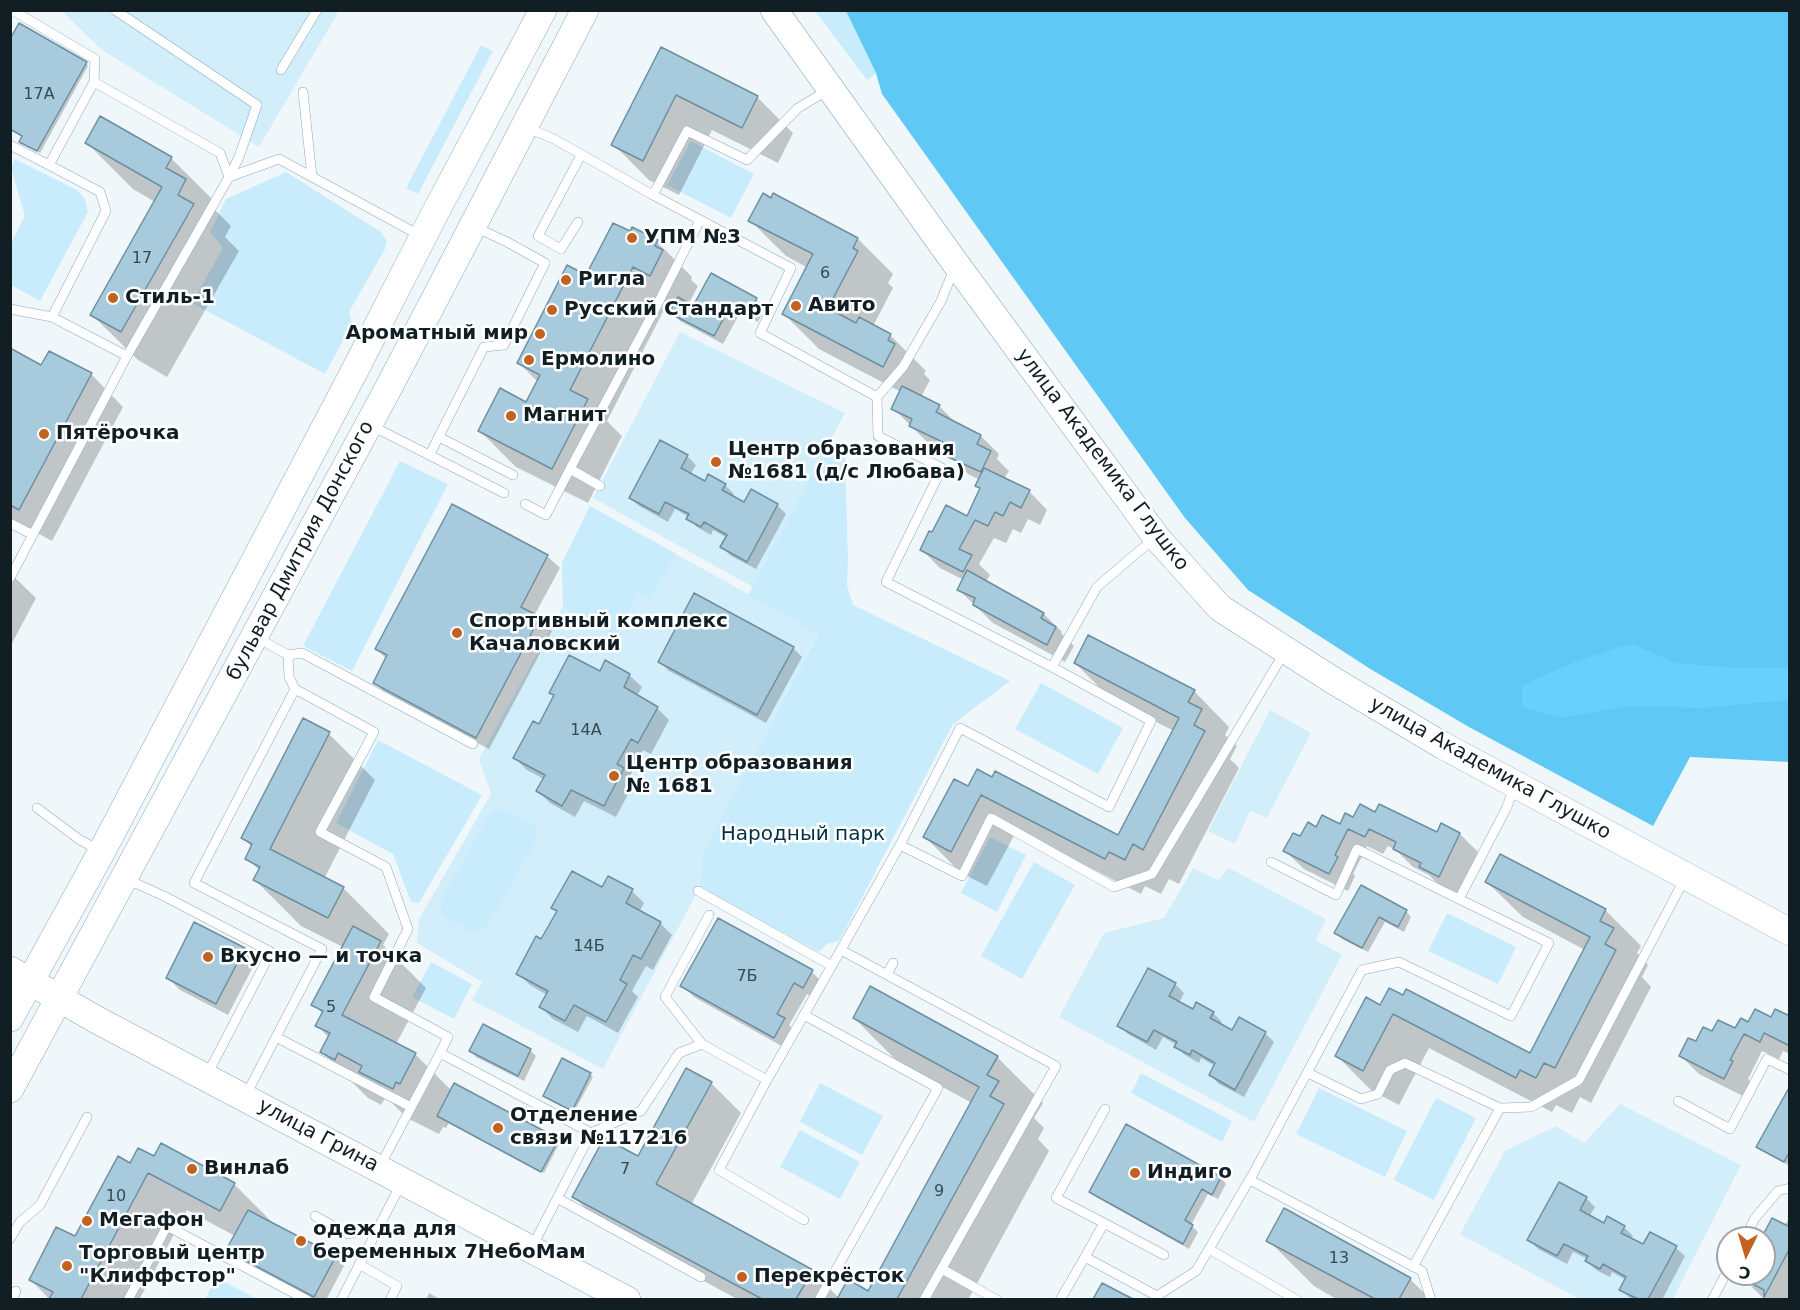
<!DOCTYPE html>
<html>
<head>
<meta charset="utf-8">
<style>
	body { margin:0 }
	#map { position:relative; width:1800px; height:1310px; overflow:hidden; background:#f0f7fb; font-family:"DejaVu Sans",sans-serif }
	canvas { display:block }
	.frame { position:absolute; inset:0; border:12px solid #111f25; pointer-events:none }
	.north { position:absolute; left:1716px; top:1226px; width:60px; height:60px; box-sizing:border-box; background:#fff; border:2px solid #a0a5a8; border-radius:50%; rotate:185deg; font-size:16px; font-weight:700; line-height:24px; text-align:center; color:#111f25 }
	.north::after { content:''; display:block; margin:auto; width:21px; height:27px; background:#c26120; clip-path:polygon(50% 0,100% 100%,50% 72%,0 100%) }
</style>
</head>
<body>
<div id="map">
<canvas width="1800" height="1310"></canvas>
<div class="frame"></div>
<div class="north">С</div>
</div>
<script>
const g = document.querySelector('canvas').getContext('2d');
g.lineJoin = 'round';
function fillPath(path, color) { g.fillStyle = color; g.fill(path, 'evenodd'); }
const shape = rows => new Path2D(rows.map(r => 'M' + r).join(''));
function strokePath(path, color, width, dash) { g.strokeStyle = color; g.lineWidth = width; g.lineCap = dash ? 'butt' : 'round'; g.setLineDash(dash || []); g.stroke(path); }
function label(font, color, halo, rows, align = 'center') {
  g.font = font + ' "DejaVu Sans",sans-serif'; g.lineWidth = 5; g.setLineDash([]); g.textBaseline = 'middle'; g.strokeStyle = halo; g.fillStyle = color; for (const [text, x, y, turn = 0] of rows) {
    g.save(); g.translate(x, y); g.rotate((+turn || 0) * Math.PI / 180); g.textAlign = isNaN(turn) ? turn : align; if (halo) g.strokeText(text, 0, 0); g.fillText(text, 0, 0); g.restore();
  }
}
fillPath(shape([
	[62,11,339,11,259,147,102,50],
	[680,332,845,413,753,587,593,498],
	[590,506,818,633,704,849,698,891,603,1069,472,1000,482,982,417,943,419,919,491,794,479,759,563,606,562,563],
	[1270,710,1311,733,1267,818,1250,811,1235,844,1208,831],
	[1193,868,1218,880,1229,868,1326,919,1316,940,1342,955,1254,1122,1059,1017,1104,933,1164,918],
	[1620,1104,1741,1165,1673,1299,1579,1299,1460,1234,1505,1151,1556,1126,1584,1143]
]), '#d3eefb');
fillPath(shape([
	[815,11,846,11,876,73,867,80],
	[481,45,493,51,418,194,406,188],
	[691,141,754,174,731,218,667,185],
	[15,159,77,190,85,199,88,212,40,301,11,285,11,243,25,216,11,168],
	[286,172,381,232,387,241,385,249,349,312,352,324,325,374,192,303,223,248,210,232,226,199],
	[831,439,845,446,848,563,847,585,853,605,1010,681,953,724,839,941,827,944,819,952,699,887,704,849,818,634,748,595],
	[400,461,448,484,352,671,303,646],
	[590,506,676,554,650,600,638,594,616,636,563,606,562,563],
	[1041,683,1123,728,1098,774,1015,729],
	[378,740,482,795,419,903,411,902,393,854,336,823],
	[505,809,533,824,537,832,535,843,488,924,480,931,470,931,444,917,440,909,441,900,487,818,495,810],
	[990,837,1026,855,997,912,961,893],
	[1034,862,1075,885,1022,979,981,956],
	[1447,913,1516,947,1498,984,1428,951],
	[431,962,472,984,454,1019,412,997],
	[1141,1073,1232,1121,1222,1142,1131,1093],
	[820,1083,883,1116,862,1155,800,1122],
	[1319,1088,1407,1131,1385,1177,1296,1134],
	[1436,1098,1476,1118,1434,1200,1394,1180],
	[800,1130,860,1162,840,1199,780,1167],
	[217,1281,223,1281,257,1299,205,1299,213,1284]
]), '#c9ecfd');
fillPath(shape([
	[846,11,1789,11,1789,762,1690,757,1653,826,1469,727,1372,670,1248,590,1185,518,882,94,876,73]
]), '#60c8f5');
fillPath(shape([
	[1634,645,1676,663,1736,668,1789,668,1789,700,1702,708,1628,706,1560,718,1522,707,1522,685,1575,662,1620,647]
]), '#68d0fd');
fillPath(shape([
	[662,49,757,97,793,133,778,163,712,130,679,195,649,180,613,144],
	[86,63,88,66,40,153,23,144,21,142],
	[87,143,171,158,217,204,214,209,231,226,225,237,239,251,167,377,138,360,92,315,155,202,133,189],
	[191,206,193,208,189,215,186,213],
	[750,220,858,239,893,274,888,283,893,288,873,326,890,335,926,371,924,374,930,380,921,397,939,406,958,425,981,436,999,454,997,459,1009,471,1004,479,1029,491,1047,510,1040,525,1028,519,1021,533,1013,529,1006,543,994,538,979,564,990,575,986,582,1044,614,1062,632,1061,633,1074,646,1065,662,993,623,959,590,964,580,940,568,922,550,932,534,967,518,981,490,977,486,980,480,968,474,950,456,951,455,929,444,893,408,901,392,819,349,784,314,808,268,786,256],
	[657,242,692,277,691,280,698,286,688,305,694,308,756,299,765,308,758,322,740,313,723,344,680,321,671,312,675,305,668,302,607,421,622,436,588,503,516,467,480,431,527,404,538,382,519,363,586,277],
	[10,352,42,367,91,374,123,407,52,541,10,518],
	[687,456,696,465,690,475,705,483,725,485,734,494,732,497,745,504,777,505,786,514,756,569,731,556,722,547,727,538,713,530,711,535,697,527,688,519,689,517,675,509,668,522,639,506,630,497],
	[547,556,560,568,534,616,539,619,552,631,489,749,387,695,374,682,387,659,376,649],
	[10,573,36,598,10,647],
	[793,648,802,657,766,723,669,671,660,662],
	[606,662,629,675,642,687,637,696,657,708,669,720,651,754,643,750,630,776,635,781,616,817,584,801,575,817,550,803,538,791,544,779,527,770,515,758,540,726,555,697,551,693,600,673],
	[1075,663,1194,691,1229,727,1225,735,1237,746,1230,759,1239,768,1179,884,1169,879,1161,894,1145,886,1141,894,1017,830,987,886,961,873,925,837,969,788,1119,837,1174,731,1111,699],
	[329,734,375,780,324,879,343,888,389,934,383,945,426,988,396,1044,415,1054,452,1091,558,1140,560,1142,544,1173,449,1123,446,1128,443,1127,439,1134,407,1118,391,1102,385,1098,381,1105,368,1098,322,1052,329,1038,317,1025,323,1014,313,1004,343,947,301,926,255,880,260,871,247,858,252,847,243,838],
	[1376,814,1438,834,1460,834,1478,852,1457,894,1439,885,1429,875,1413,867,1396,850,1388,846,1383,854,1367,846,1353,874,1355,876,1348,891,1304,869,1285,851,1317,829,1341,826,1354,819],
	[1487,882,1605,910,1641,946,1637,953,1648,965,1642,977,1651,987,1591,1103,1580,1097,1572,1113,1556,1105,1552,1112,1429,1048,1399,1105,1372,1091,1337,1056,1381,1007,1530,1055,1585,950,1523,917],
	[1361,887,1406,911,1411,917,1404,932,1385,922,1368,952,1342,939,1336,933],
	[602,889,632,891,644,903,639,912,660,923,672,935,653,970,646,966,632,991,638,997,618,1033,587,1016,578,1032,553,1019,541,1007,547,995,530,985,518,973,542,941,558,912,553,908],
	[719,920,812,972,824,984,816,999,807,994,789,1025,796,1032,787,1049,694,997,682,985],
	[244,949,256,961,228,1015,180,990,168,978],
	[1175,984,1184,993,1179,1003,1193,1011,1213,1013,1222,1022,1220,1025,1233,1032,1240,1019,1265,1033,1274,1042,1244,1097,1219,1084,1210,1075,1215,1066,1201,1058,1199,1063,1185,1055,1176,1047,1177,1045,1163,1037,1156,1050,1128,1034,1119,1025],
	[854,1018,997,1057,1043,1103,1034,1118,1044,1128,1038,1139,1049,1151,968,1300,739,1300,604,1227,574,1197,639,1158,711,1083,741,1113,691,1205,812,1271,839,1298,869,1293,972,1103,900,1064],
	[1790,1018,1790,1054,1783,1051,1779,1059,1762,1051,1748,1079,1750,1081,1743,1096,1699,1074,1681,1056,1696,1043,1713,1033,1736,1030,1749,1024,1771,1019],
	[530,1050,536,1056,524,1081,476,1057,471,1051],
	[590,1074,593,1077,574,1112,547,1098],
	[1790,1105,1790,1166,1764,1152,1758,1147],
	[1127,1126,1221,1178,1226,1184,1218,1199,1208,1194,1191,1225,1198,1232,1189,1249,1096,1197,1090,1192],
	[154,1158,234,1184,272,1222,271,1224,335,1257,344,1266,326,1300,313,1300,237,1258,228,1249,235,1236,187,1210,139,1300,50,1300,31,1280,76,1238,131,1165],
	[1586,1198,1595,1207,1589,1217,1604,1225,1624,1227,1633,1236,1631,1239,1644,1246,1676,1248,1685,1256,1662,1300,1632,1300,1621,1289,1626,1280,1612,1272,1610,1277,1596,1270,1587,1261,1588,1259,1573,1252,1567,1264,1538,1249,1529,1240],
	[1790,1217,1790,1300,1765,1300,1742,1277,1744,1274,1764,1274,1763,1238,1772,1220,1784,1226],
	[1268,1240,1410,1279,1431,1300,1338,1300,1314,1286],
	[429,1293,441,1300,426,1300]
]), '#0003');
const building = shape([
	[19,23,87,62,37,151,19,142,22,136,10,129,10,39,19,23],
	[661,47,758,96,742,128,676,95,643,161,611,145,661,47],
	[100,116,172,157,166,168,186,179,178,195,194,204,121,332,90,315,162,187,85,143,100,116],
	[763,193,771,198,773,193,858,238,853,248,858,251,828,308,856,323,859,317,891,334,888,340,895,344,883,367,782,314,813,254,748,221,763,193],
	[613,223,630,231,632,227,658,240,655,246,663,250,650,276,633,267,570,390,588,399,552,469,478,431,500,388,526,402,540,375,517,363,567,265,586,275,613,223],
	[711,273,757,298,749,314,731,305,714,336,669,313,678,297,693,306,711,273],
	[10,348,41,365,49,351,92,373,19,510,10,505,10,348],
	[902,386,940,405,936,412,981,435,977,444,991,451,981,472,948,457,953,447,909,426,912,419,891,409,902,386],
	[660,440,688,455,681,468,705,481,708,474,726,484,722,490,744,502,751,489,778,504,747,562,720,547,727,535,704,522,701,527,686,519,689,514,665,502,659,514,629,498,660,440],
	[984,468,1030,490,1021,508,1010,502,1003,516,995,512,988,526,975,520,959,549,972,555,963,572,920,550,929,531,932,532,946,505,967,516,980,488,975,486,984,468],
	[452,504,548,555,521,607,540,617,476,738,373,683,387,655,375,649,452,504],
	[967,570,1044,613,1041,618,1056,627,1047,645,973,605,975,598,957,590,967,570],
	[694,593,794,647,757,715,658,662,694,593],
	[1088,635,1195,690,1188,702,1202,709,1194,725,1205,731,1143,850,1133,844,1125,860,1109,852,1105,859,981,795,951,852,923,837,954,779,968,786,977,769,992,777,995,771,1118,835,1179,718,1074,663,1088,635],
	[569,655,600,671,605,660,630,674,624,687,658,707,638,743,631,739,617,764,624,768,604,806,571,790,562,806,536,791,545,775,513,758,533,721,539,724,554,695,549,693,569,655],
	[303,718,330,732,270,849,344,887,328,918,253,880,260,867,245,859,252,844,241,838,303,718],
	[1360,804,1375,812,1379,804,1437,832,1441,823,1460,833,1439,877,1419,867,1421,863,1393,849,1396,842,1369,829,1365,837,1348,829,1335,855,1338,857,1329,874,1283,851,1293,833,1300,836,1308,822,1316,827,1322,815,1340,824,1345,813,1353,817,1360,804],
	[1500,854,1606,909,1600,921,1614,928,1605,944,1616,950,1555,1068,1544,1063,1536,1078,1520,1070,1516,1078,1393,1014,1363,1071,1335,1056,1366,997,1380,1005,1389,988,1403,995,1406,989,1530,1053,1590,937,1485,882,1500,854],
	[572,871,602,887,608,876,633,889,626,903,661,922,641,959,633,955,620,980,627,984,606,1022,574,1005,565,1021,539,1007,548,991,516,974,536,936,541,939,557,911,551,908,572,871],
	[1361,885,1407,910,1398,927,1379,917,1362,948,1334,933,1361,885],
	[718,918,813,970,803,988,794,983,777,1014,785,1018,774,1038,680,986,718,918],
	[194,922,245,948,216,1004,166,978,194,922],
	[353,926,381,941,342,1015,416,1053,400,1084,396,1082,393,1089,359,1072,362,1066,338,1053,335,1060,320,1052,330,1033,315,1026,323,1011,311,1005,353,926],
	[1148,968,1176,983,1169,996,1193,1009,1196,1002,1214,1012,1210,1018,1232,1030,1239,1017,1266,1032,1235,1090,1209,1075,1215,1063,1192,1050,1190,1055,1174,1047,1177,1042,1154,1030,1147,1042,1117,1026,1148,968],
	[870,986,998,1056,987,1075,999,1081,990,1096,1004,1104,897,1299,837,1299,848,1279,868,1291,979,1087,853,1018,870,986],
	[1755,1009,1771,1017,1775,1009,1790,1016,1790,1046,1764,1033,1760,1042,1744,1034,1730,1060,1733,1061,1724,1079,1679,1056,1688,1038,1696,1041,1703,1027,1712,1031,1718,1020,1735,1028,1741,1018,1748,1022,1755,1009],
	[483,1024,531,1049,518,1076,469,1051,483,1024],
	[562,1058,591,1073,572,1111,543,1096,562,1058],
	[686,1068,712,1082,656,1184,813,1270,796,1299,762,1299,572,1197,604,1138,638,1156,686,1068],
	[454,1083,559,1139,541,1172,437,1116,454,1083],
	[1790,1086,1790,1151,1784,1162,1756,1147,1790,1086],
	[1126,1124,1221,1177,1212,1195,1202,1189,1185,1220,1193,1225,1183,1244,1089,1192,1126,1124],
	[161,1143,235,1183,220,1211,148,1173,81,1299,49,1299,53,1292,29,1280,56,1227,75,1236,118,1156,130,1163,138,1148,154,1156,161,1143],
	[1559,1182,1587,1197,1580,1210,1604,1223,1607,1216,1625,1226,1621,1233,1643,1244,1650,1232,1677,1246,1648,1299,1638,1299,1619,1290,1626,1277,1603,1264,1600,1269,1585,1261,1588,1256,1564,1244,1557,1256,1527,1240,1559,1182],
	[1284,1208,1411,1278,1399,1299,1375,1299,1266,1241,1284,1208],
	[248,1210,336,1256,314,1297,226,1250,248,1210],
	[1772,1218,1790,1227,1790,1248,1764,1297,1764,1290,1734,1274,1764,1274,1764,1233,1772,1218],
	[1102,1283,1133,1299,1093,1299,1102,1283]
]);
fillPath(building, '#a7cbdc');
strokePath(building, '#6d8f9f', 1.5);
const lane = shape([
	[12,10,95,59,94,82],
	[115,10,257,105,239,157,229,177],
	[281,70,317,10],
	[303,92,312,177],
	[526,127,554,139,653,195,687,131,747,160,798,108,828,90],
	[10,145,49,165],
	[653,195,791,268,760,333,877,397,903,367,941,301,954,269],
	[578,222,561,249,538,236,581,155],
	[10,309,52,317],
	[127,356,52,317,106,211,100,192,49,165,94,82,220,153,229,177],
	[877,397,878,436,942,468,886,582,1052,667],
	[370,425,504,493],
	[439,437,513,475],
	[430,454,484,347,504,345,545,263,507,242,475,227],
	[600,486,570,469,653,313,700,220],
	[525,504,546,515,570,469],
	[10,523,33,535],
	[1154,540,1139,551,1097,587,1052,667,1151,721,1109,807,960,728,900,845,962,876,991,818,1114,887,1152,874,1284,653],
	[10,578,127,356,229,177,279,159,421,236],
	[256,637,288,655,289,677,295,689,374,732,320,832,386,867,408,929,374,997,448,1037,440,1053],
	[288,655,302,653,473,744],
	[37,808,80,840,99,850],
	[1271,862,1336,895,1357,849,1459,899],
	[126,879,164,896,271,952,207,1075],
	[698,891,832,966],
	[841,950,1056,1066,924,1300],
	[887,975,893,963],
	[276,1037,322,949,194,883,295,689],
	[702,1044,665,997,709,915],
	[1308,1073,1361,1099,1378,1094,1390,1070,1405,1063,1500,1108,1531,1107,1579,1080,1685,878],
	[767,1080,719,1170,804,1220],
	[246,1095,276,1037,411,1107],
	[1678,1101,1730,1129,1767,1059,1790,1070],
	[380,1166,440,1053,591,1133],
	[1250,1180,1422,1271,1431,1300],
	[557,1198,701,1277],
	[315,1216,348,1234,380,1226],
	[1104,1223,1164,1255],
	[1745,1238,1755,1218,1778,1191,1790,1188],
	[10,1239,20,1222,40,1205,87,1117],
	[532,1247,591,1133,641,1111,679,1053,702,1044,767,1080,804,1015],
	[1209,1249,1297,1300],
	[1085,1257,1104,1223,1056,1198,1105,1109],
	[359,1264,397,1286,390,1300],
	[1413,1267,1500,1108],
	[942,1269,997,1300],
	[12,1300,16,1291],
	[128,1300,167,1226,307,1300],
	[341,1300,401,1184],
	[819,1300,938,1088,804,1015,900,845],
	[1060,1300,1085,1257,1157,1296,1196,1271,1254,1172,1362,970,1399,962,1511,1016,1549,943,1459,899,1506,809,1515,786],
	[1712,1300,1728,1270]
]);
const secondary = shape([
	[774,10,956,264,1157,538,1220,608,1334,681,1442,745,1790,932],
	[10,970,97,1020,627,1300],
	[10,1018,102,851,355,370,433,217,543,10],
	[10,1089,389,387,585,10]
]);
strokePath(lane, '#88abbc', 10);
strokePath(secondary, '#88abbc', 28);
strokePath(lane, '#fff', 9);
strokePath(secondary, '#fff', 27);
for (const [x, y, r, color] of [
	[632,238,6,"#c26120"],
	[566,280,6,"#c26120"],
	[113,298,6,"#c26120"],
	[796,306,6,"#c26120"],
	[552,310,6,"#c26120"],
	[540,334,6,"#c26120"],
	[529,360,6,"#c26120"],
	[511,416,6,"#c26120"],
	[44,434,6,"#c26120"],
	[716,462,6,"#c26120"],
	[457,633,6,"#c26120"],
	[614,776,6,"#c26120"],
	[208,957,6,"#c26120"],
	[498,1128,6,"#c26120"],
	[192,1169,6,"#c26120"],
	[1135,1173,6,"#c26120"],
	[87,1221,6,"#c26120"],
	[301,1241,6,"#c26120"],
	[67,1266,6,"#c26120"],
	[742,1277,6,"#c26120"]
]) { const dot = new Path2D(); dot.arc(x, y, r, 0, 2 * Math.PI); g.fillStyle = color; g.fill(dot); strokePath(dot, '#fff', 2); }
label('16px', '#364a53', null, [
	["17А",39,95],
	["17",142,259],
	["6",825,274],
	["14А",586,731],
	["14Б",589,947],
	["7Б",747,977],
	["5",331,1008],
	["7",625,1170],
	["9",939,1192],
	["10",116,1197],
	["13",1339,1259]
]);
label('bold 20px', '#111f25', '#fff', [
	["УПМ №3",644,238],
	["Ригла",578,280],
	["Стиль-1",125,298],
	["Авито",808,306],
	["Русский Стандарт",564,310],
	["Ароматный мир",528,334,"right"],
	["Ермолино",541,360],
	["Магнит",523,416],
	["Пятёрочка",56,434],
	["Центр образования",728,450],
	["№1681 (д/с Любава)",728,473],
	["Спортивный комплекс",469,622],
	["Качаловский",469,645],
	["Центр образования",626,764],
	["№ 1681",626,787],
	["Вкусно — и точка",220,957],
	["Отделение",510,1116],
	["связи №117216",510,1139],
	["Винлаб",204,1169],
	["Индиго",1147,1173],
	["Мегафон",99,1221],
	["одежда для",313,1230],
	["беременных 7НебоМам",313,1253],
	["Торговый центр",79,1254],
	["\"Клиффстор\"",79,1277],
	["Перекрёсток",754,1277]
], 'left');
label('20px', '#111f25', '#fff', [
	["улица Академика Глушко",1102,460,53],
	["бульвар Дмитрия Донского",301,551,-62],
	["улица Академика Глушко",1490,769,29],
	["улица Грина",318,1136,28]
]);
label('20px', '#003042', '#fff', [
	["Народный парк",803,835]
]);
</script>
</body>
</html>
